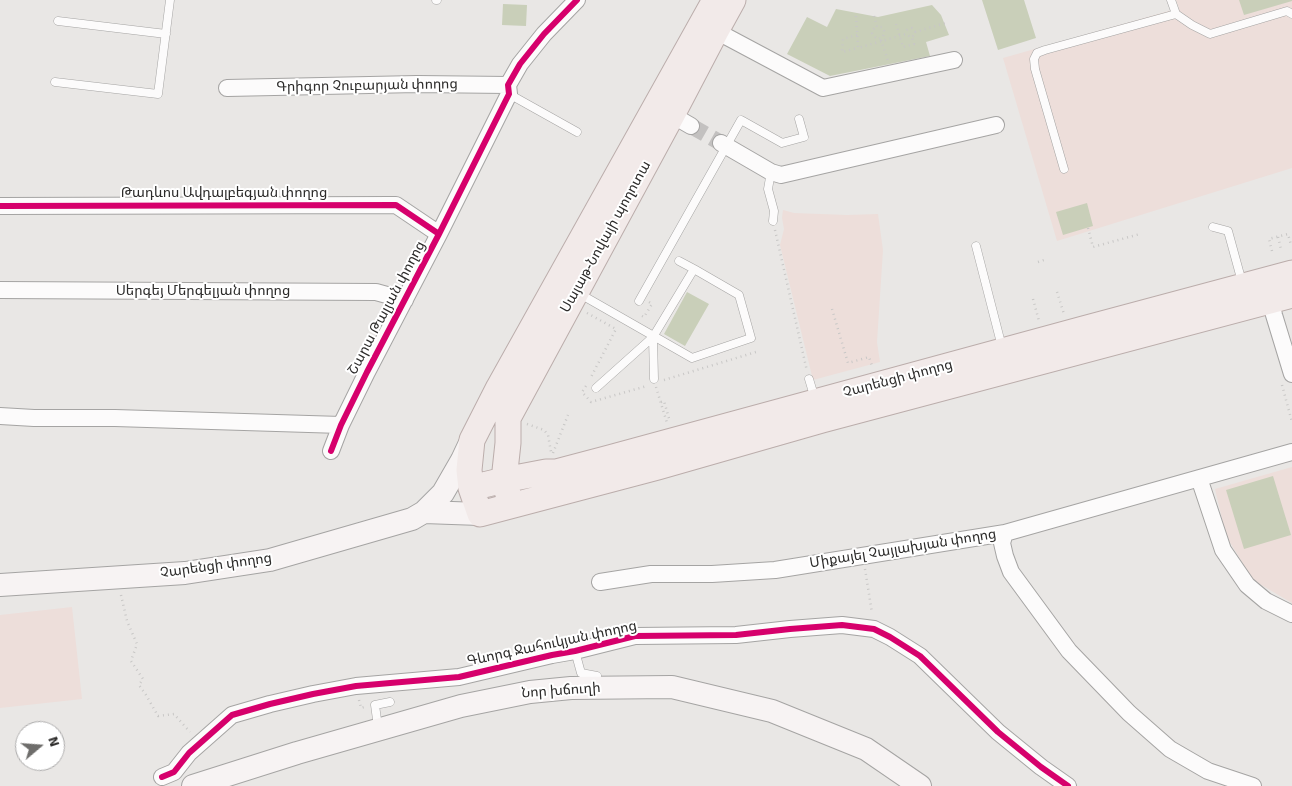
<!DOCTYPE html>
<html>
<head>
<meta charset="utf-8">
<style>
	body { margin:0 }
	#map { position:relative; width:1292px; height:786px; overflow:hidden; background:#e9e7e5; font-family:Signika,sans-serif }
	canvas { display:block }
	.north { position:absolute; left:15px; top:721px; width:50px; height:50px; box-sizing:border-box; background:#fff; border:1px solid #abaaaa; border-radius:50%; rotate:72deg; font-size:14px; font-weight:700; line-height:20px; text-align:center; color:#2c2b2a }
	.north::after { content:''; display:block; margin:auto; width:18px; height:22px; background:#6e6d6b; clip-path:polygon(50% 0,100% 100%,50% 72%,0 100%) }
</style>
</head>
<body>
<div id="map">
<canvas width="1292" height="786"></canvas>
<div class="north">N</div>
</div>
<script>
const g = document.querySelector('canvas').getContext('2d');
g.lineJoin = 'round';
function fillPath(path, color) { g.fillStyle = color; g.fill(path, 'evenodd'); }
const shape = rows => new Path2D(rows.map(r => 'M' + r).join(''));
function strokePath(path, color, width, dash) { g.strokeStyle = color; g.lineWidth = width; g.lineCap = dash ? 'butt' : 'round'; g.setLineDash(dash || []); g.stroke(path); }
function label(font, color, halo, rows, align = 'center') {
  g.font = font + ' Signika,"Noto Sans Armenian",sans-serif'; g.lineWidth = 4; g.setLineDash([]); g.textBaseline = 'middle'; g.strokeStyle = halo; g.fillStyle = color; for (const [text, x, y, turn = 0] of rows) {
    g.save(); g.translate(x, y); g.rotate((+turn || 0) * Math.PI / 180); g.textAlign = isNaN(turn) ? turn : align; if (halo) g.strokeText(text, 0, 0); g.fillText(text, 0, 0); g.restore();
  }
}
fillPath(shape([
	[1176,0,1292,0,1292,168,1057,241,1003,58,1179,8],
	[783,210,794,213,847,215,878,214,883,250,877,342,880,362,813,380,780,245,784,229,782,218],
	[1292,467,1292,603,1253,580,1226,536,1215,489],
	[72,607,82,699,0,708,0,615]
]), '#eddeda');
fillPath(shape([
	[982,0,1024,0,1036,38,998,50],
	[1239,0,1292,0,1292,1,1244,15],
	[503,4,527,5,526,26,502,25],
	[932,5,941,15,949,35,926,42,930,56,830,76,787,54,807,17,827,27,836,9,878,17],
	[1087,203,1093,226,1063,235,1056,212],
	[687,292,709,304,685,346,664,334],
	[1273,476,1291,535,1244,549,1226,490]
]), '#c9cfb9');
strokePath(shape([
	[691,126,721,143]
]), '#c3c1c0', 16, [16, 8]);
const service = shape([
	[436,0,437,0],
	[1171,0,1176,14],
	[58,21,166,34],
	[55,82,158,94,170,0],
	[509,94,577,132],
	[1064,169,1035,69,1034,59,1037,53,1045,50,1176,14,1192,25,1210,34,1287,11,1292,14],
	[771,172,768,189,774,211,773,221],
	[1213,227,1228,231,1242,282],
	[976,246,1002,347],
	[580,294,692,358,751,338,739,295,694,269],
	[639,301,741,120,782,143,804,137,799,119],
	[653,337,654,379],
	[809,379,815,399],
	[596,388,653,337,694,269,679,261],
	[575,651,581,673,597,676],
	[378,727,375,705,390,702]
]);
const minor = shape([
	[716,31,823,88,954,60],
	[227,88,417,84,508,85],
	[672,115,691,126],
	[721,143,771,172,781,175,996,125],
	[0,206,396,205,439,234],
	[0,290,376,292,405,300],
	[1271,301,1274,315,1292,374],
	[0,416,34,418,115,418,341,425],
	[331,451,341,425,367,372,439,234,509,94,508,85,520,64,544,34,577,0],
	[1199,478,1223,550,1247,585,1266,601,1292,614],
	[1005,533,1002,543,1005,556,1011,572,1069,651,1129,713,1170,749,1208,771,1253,786],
	[600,582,651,574,712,574,775,570,1005,533,1292,452],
	[162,777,174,772,189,753,232,715,270,704,313,694,356,686,459,677,552,655,575,651,635,636,736,635,790,629,842,625,874,629,890,637,920,656,998,732,1041,767,1068,786]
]);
const secondary = shape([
	[424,512,480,514],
	[0,585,185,573,270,560,412,519,424,512,443,493,462,460,470,443],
	[193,786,297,753,461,706,530,692,571,688,672,687,772,711,866,749,920,786]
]);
const primary = shape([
	[715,0,499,387,472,440,469,470,471,488,480,514,658,467,822,420,1292,295],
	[471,488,504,480,546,472,556,472,609,458,1083,329,1292,273],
	[508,494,504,480,508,443,508,418,672,115,716,31,733,0]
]);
strokePath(service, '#a5a4a3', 9);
strokePath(minor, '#a5a4a3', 18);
strokePath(secondary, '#a5a4a3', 24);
strokePath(primary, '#bbadab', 27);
strokePath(shape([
	[856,16,858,48,906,34,910,37,912,37,915,34,915,32,912,28,909,29,907,30,906,34],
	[874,16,877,27,882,27,884,31,883,37,879,39,875,37,872,33,874,29,877,27],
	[896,24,903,47,914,44,912,37],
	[915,32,946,23],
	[857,35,843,39,842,52,858,48],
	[881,40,888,61],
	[1088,228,1093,247,1140,234],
	[775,230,807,371],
	[1278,237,1281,249],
	[1272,251,1269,239,1288,234,1291,245],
	[1038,262,1044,260],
	[1057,292,1064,314],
	[1033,299,1039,321],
	[832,309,848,363,869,357,872,366],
	[587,313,616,329,590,379],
	[642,316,644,317,652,304,649,302],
	[664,380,756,352],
	[1282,385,1292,422],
	[586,386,582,392,591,402,647,386],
	[656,387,667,423],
	[661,402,664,401,670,422],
	[527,424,544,430,548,435,551,452],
	[553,453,568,415],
	[865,569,872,613],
	[121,595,127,621,137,644,131,661,143,679,139,685,146,695,158,716,174,714,190,732],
	[359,700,361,708,364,707]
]), '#c8c7c6', 2.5, [1, 4]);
strokePath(service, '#fcfbfb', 8);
strokePath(minor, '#fcfbfb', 16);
strokePath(secondary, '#f7f3f3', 22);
strokePath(primary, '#f2eae9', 25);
strokePath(shape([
	[0,206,396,205,439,234],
	[331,451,341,425,367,372,439,234,509,94,508,85,520,64,544,34,577,0],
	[162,777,174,772,189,753,232,715,270,704,313,694,356,686,459,677,552,655,575,651,635,636,736,635,790,629,842,625,874,629,890,637,920,656,998,732,1041,767,1068,786]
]), '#d6006c', 6);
label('14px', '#2c2b2a', '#fff', [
	["Գրիգոր Չուբարյան փողոց",367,86,-1],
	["Թադևոս Ավդալբեգյան փողոց",224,193],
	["Սայաթ-Նովայի պողոտա",606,237,-61],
	["Սերգեյ Մերգելյան փողոց",203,291],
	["Շարա Թալյան փողոց",387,308,-62],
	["Չարենցի փողոց",898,379,-15],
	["Միքայել Չայլախյան փողոց",903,549,-9],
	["Չարենցի փողոց",216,566,-8],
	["Գևորգ Ջահուկյան փողոց",552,644,-12],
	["Նոր խճուղի",561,691,-4]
]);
</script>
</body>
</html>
